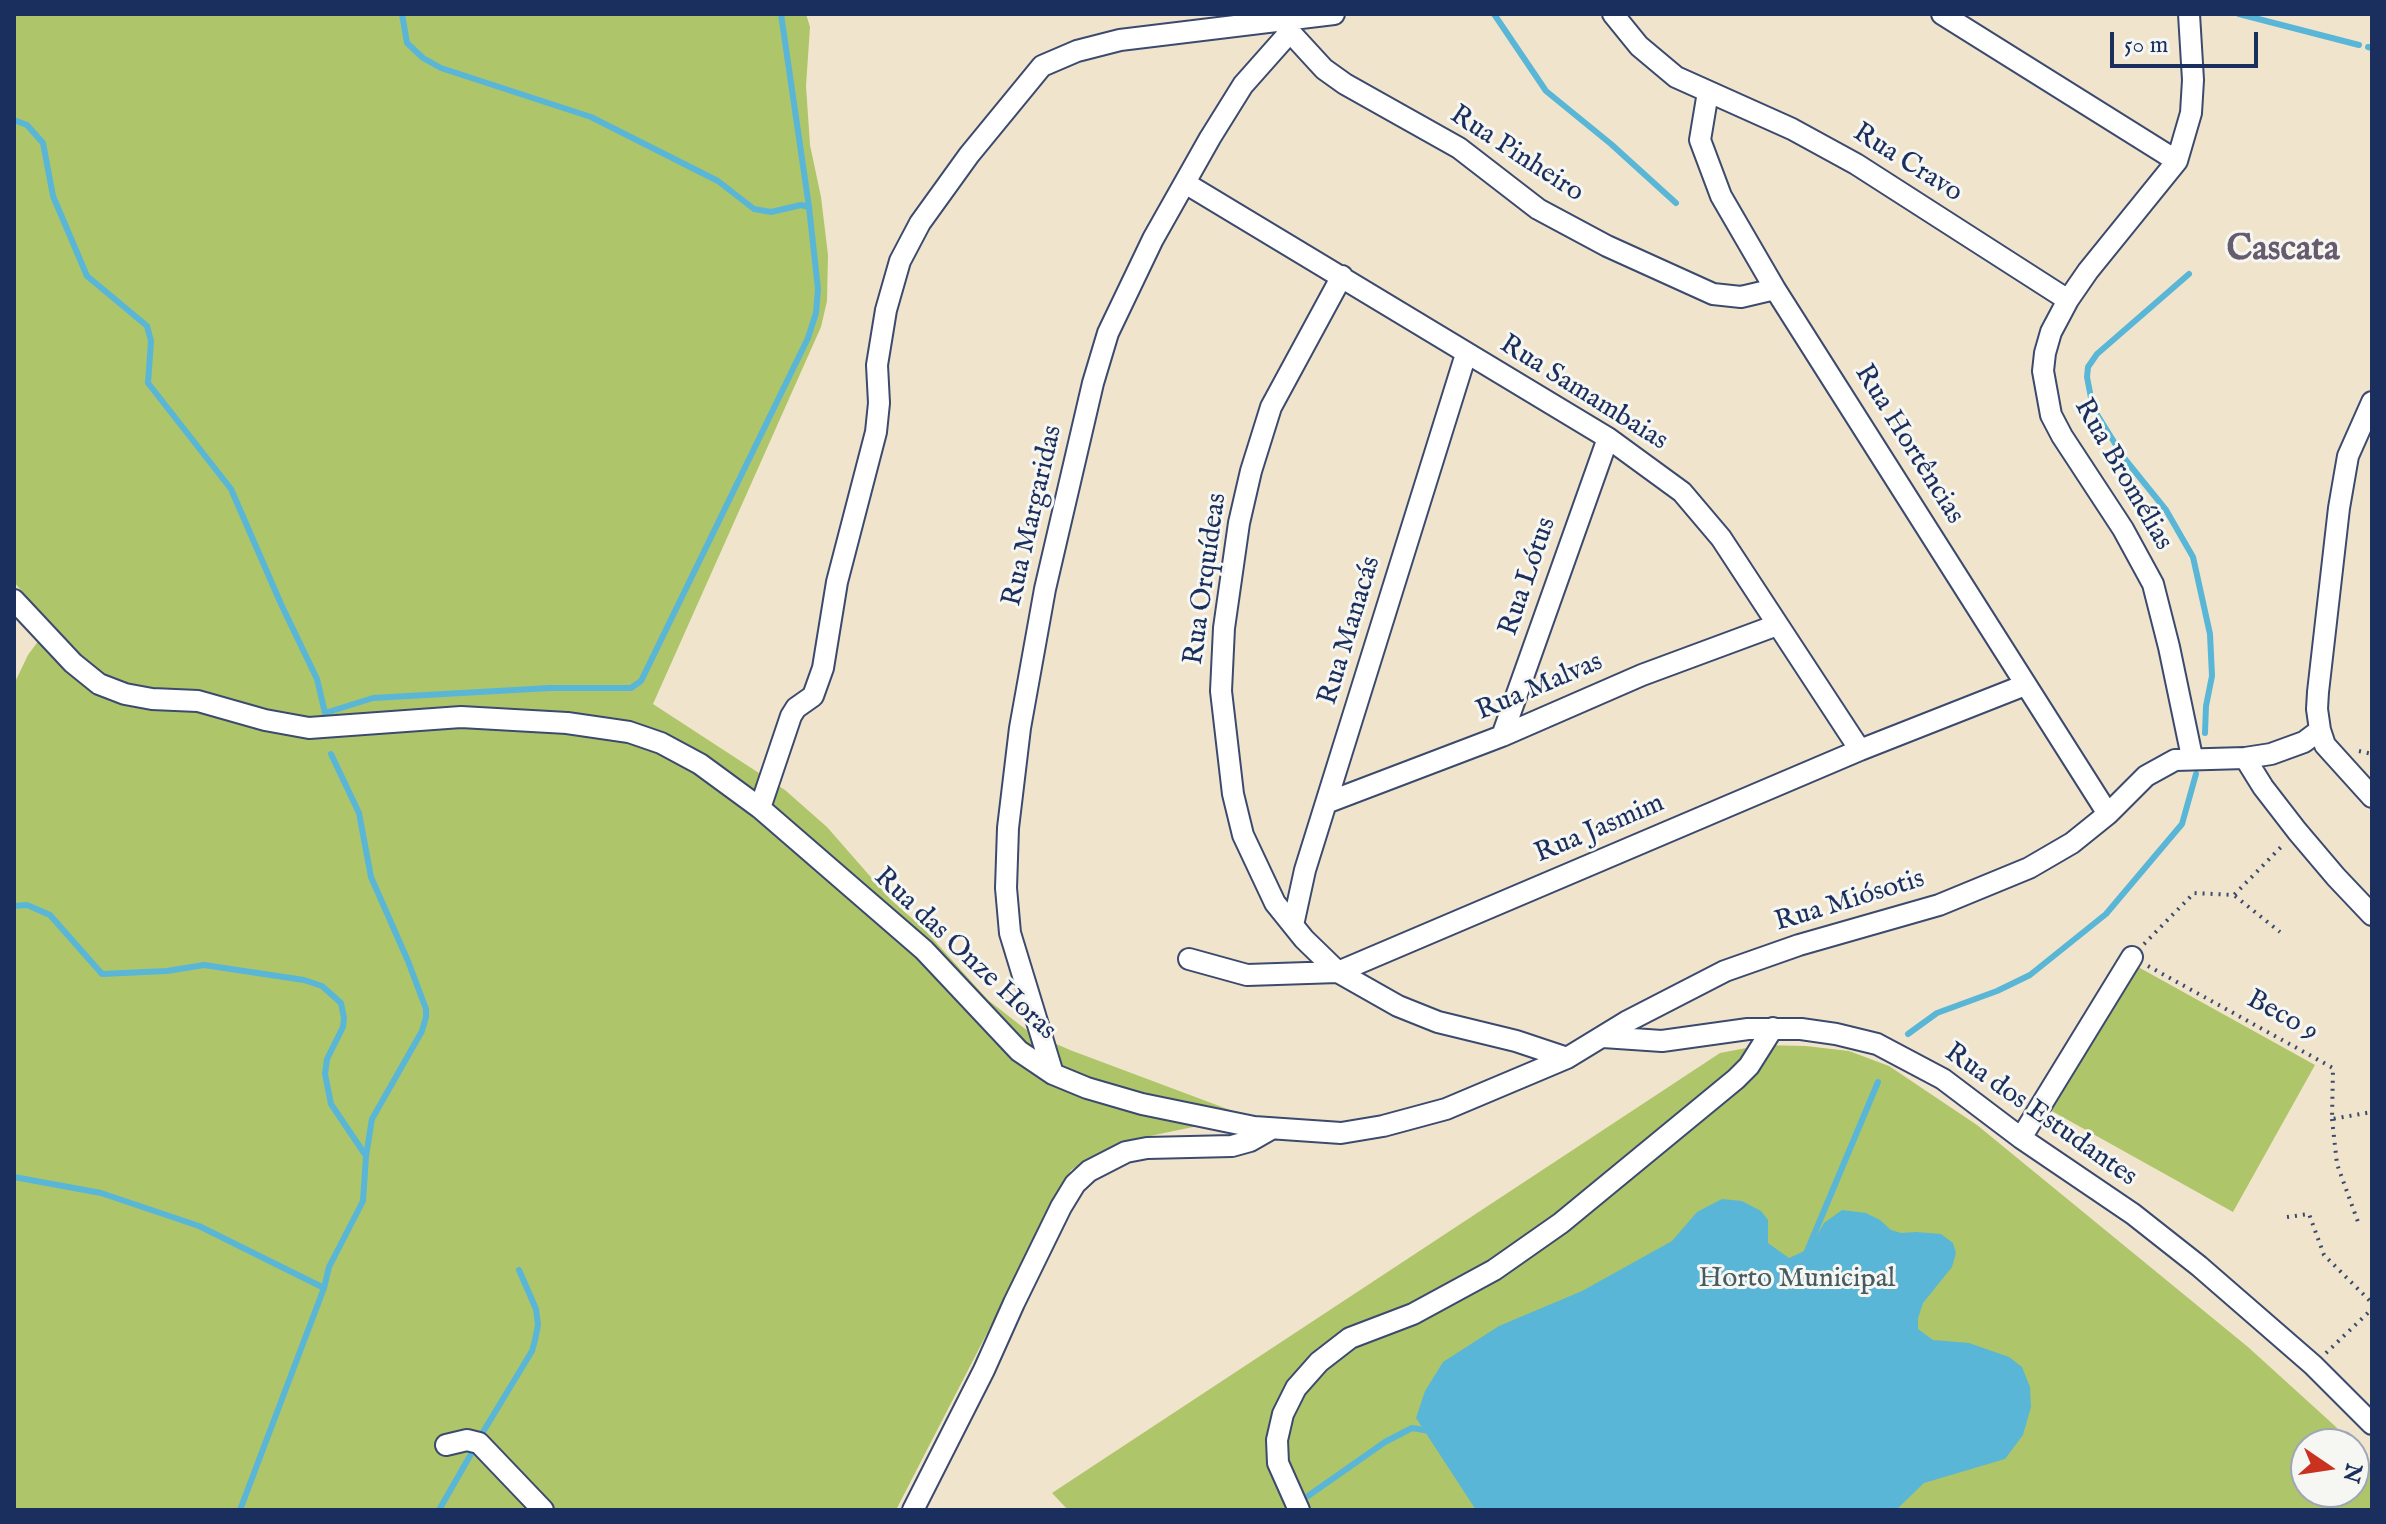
<!DOCTYPE html>
<html>
<head>
<meta charset="utf-8">
<style>
	body { margin:0 }
	#map { position:relative; width:2386px; height:1524px; overflow:hidden; background:#f0e5cc; font-family:"IM FELL English",serif }
	canvas { display:block }
	.frame { position:absolute; inset:0; border:16px solid #1b2f5e; pointer-events:none }
	.north { position:absolute; left:2290px; top:1428px; width:80px; height:80px; box-sizing:border-box; background:#f6f6f2; border:2px solid #9ea6b7; border-radius:50%; rotate:103deg; font-size:22px; font-weight:700; line-height:32px; text-align:center; color:#1b2f5e }
	.north::after { content:''; display:block; margin:auto; width:28px; height:36px; background:#c8321e; clip-path:polygon(50% 0,100% 100%,50% 72%,0 100%) }
	.scale { position:absolute; left:2110px; top:32px; width:148px; height:36px; box-sizing:border-box; border:4px solid #1b2f5e; border-top:0; padding-left:10px; font-size:24px; line-height:28px; white-space:nowrap; color:#1b2f5e; -webkit-text-stroke:6px #f6f6f2; paint-order:stroke }
</style>
</head>
<body>
<div id="map">
<canvas width="2386" height="1524"></canvas>
<div class="frame"></div>
<div class="north">N</div>
<div class="scale">50 m</div>
</div>
<script>
const g = document.querySelector('canvas').getContext('2d');
g.lineJoin = 'round';
function fillPath(path, color) { g.fillStyle = color; g.fill(path, 'evenodd'); }
const shape = rows => new Path2D(rows.map(r => 'M' + r).join(''));
function strokePath(path, color, width, dash) { g.strokeStyle = color; g.lineWidth = width; g.lineCap = dash ? 'butt' : 'round'; g.setLineDash(dash || []); g.stroke(path); }
function label(font, color, halo, rows, align = 'center') {
  g.font = font + ' "IM FELL English",serif'; g.lineWidth = 6; g.setLineDash([]); g.textBaseline = 'middle'; g.strokeStyle = halo; g.fillStyle = color; for (const [text, x, y, turn = 0] of rows) {
    g.save(); g.translate(x, y); g.rotate((+turn || 0) * Math.PI / 180); g.textAlign = isNaN(turn) ? turn : align; if (halo) g.strokeText(text, 0, 0); g.fillText(text, 0, 0); g.restore();
  }
}
fillPath(shape([
	[14,14,806,14,810,27,806,86,810,145,821,197,828,255,827,301,821,327,653,704,785,790,827,827,890,899,924,929,988,1000,1029,1032,1070,1050,1246,1116,1121,1142,1071,1170,896,1510,14,1510,14,684,28,655,50,625,14,582],
	[2131,963,2315,1065,2233,1212,2050,1110],
	[1762,1045,1806,1046,1849,1051,1889,1066,1977,1125,2248,1347,2335,1426,2352,1444,2306,1444,2306,1492,2354,1492,2354,1446,2372,1466,2372,1510,1068,1510,1052,1493,1720,1053]
]), '#afc56a');
fillPath(shape([
	[1722,1199,1742,1201,1761,1211,1768,1220,1768,1243,1789,1258,1809,1249,1824,1223,1842,1210,1866,1213,1880,1220,1891,1230,1901,1233,1916,1232,1941,1234,1953,1243,1956,1253,1952,1267,1923,1303,1918,1318,1918,1329,1933,1340,1969,1343,2009,1357,2022,1367,2030,1387,2031,1407,2023,1435,2005,1459,1924,1483,1896,1510,1476,1510,1416,1418,1425,1391,1443,1362,1499,1326,1582,1291,1672,1241,1697,1212]
]), '#59b6d7');
strokePath(shape([
	[402,14,407,43,423,58,441,68,591,117,718,181,754,209,771,212,801,205,809,207],
	[1494,14,1546,91,1611,144,1676,203],
	[2239,14,2359,45],
	[2368,47,2372,48],
	[14,120,27,125,43,143,53,196,87,276,147,326,151,341,148,383,231,489,281,604,317,679,325,713,373,698,550,688,631,688,641,681,808,338,816,313,818,289,809,207,781,14],
	[2189,274,2097,354,2088,367,2087,377,2093,408,2124,458,2166,510,2193,557,2210,634,2212,676,2206,706,2205,733],
	[14,906,27,905,50,915,102,974,167,971,204,965,304,980,322,986,341,1003,344,1018,343,1027,327,1059,325,1074,331,1104,366,1156],
	[1908,1034,1937,1013,1997,991,2030,975,2106,914,2182,824,2196,774],
	[14,1177,101,1193,199,1226,324,1288],
	[1805,1256,1878,1082],
	[483,1432,532,1351,535,1340,538,1325,536,1309,519,1270],
	[1308,1496,1385,1442,1412,1428,1430,1431],
	[240,1510,324,1288,329,1267,363,1201,366,1156,372,1119,422,1031,426,1017,426,1009,408,961,371,877,359,813,331,754],
	[439,1510,475,1447]
]), '#59b6d7', 6);
const minor = shape([
	[1613,14,1639,46,1676,77,1792,129,1856,164,2068,300],
	[1942,14,2177,161],
	[2189,14,2193,80,2191,113,2177,161,2088,271,2068,300,2051,332,2045,353,2043,371,2051,415,2062,436,2123,529,2153,584,2169,647,2192,757],
	[1290,32,1324,69,1345,84,1459,148,1538,209,1607,246,1713,294,1741,297,1775,289],
	[1708,92,1700,140,1721,196,1775,289,2108,814],
	[1185,183,1608,438,1682,492,1721,538,1860,750],
	[1342,276,1271,407,1251,471,1239,523,1224,628,1221,691,1233,794,1243,835,1275,903,1304,939,1338,972,1398,1006,1438,1022,1516,1041,1567,1058],
	[14,600,73,663,99,684,125,694,152,699,198,701,265,720,309,728,461,717,567,723,629,732,661,743,700,764,760,808,924,950,1019,1051,1053,1074,1087,1088,1142,1104,1254,1127,1341,1133,1383,1126,1446,1109,1567,1058,1626,1022,1725,971,1799,945,1939,905,2029,868,2072,843,2108,814,2146,776,2175,760,2245,758,2271,754,2304,742,2320,730,2317,709,2318,692,2339,508,2348,456,2372,402],
	[2320,730,2325,745,2372,797],
	[1502,736,1608,438],
	[2245,758,2263,787,2297,831,2336,877,2372,915],
	[1326,803,1502,736,1642,675,1777,625],
	[760,808,791,716,796,708,813,696,823,668,837,582,876,432,879,403,877,365,886,310,900,261,920,223,969,155,1042,66,1077,51,1120,40,1334,14],
	[1293,925,1305,870,1466,354],
	[1189,959,1247,975,1338,972,1860,750,2025,685],
	[1603,1037,1662,1041,1748,1029,1801,1029,1836,1034,1877,1044,1943,1079,2021,1138,2133,1214,2199,1266,2313,1365,2372,1424],
	[1053,1074,1010,933,1006,888,1008,828,1020,728,1045,589,1093,383,1108,333,1153,239,1210,138,1243,85,1290,32,1281,20],
	[2021,1138,2132,957],
	[446,1445,467,1440,479,1443,543,1510],
	[913,1510,984,1370,1014,1303,1061,1207,1075,1184,1089,1171,1126,1152,1147,1148,1232,1146,1250,1141,1271,1129],
	[1299,1510,1278,1463,1277,1440,1283,1414,1296,1388,1319,1362,1350,1338,1413,1314,1494,1270,1561,1223,1736,1079,1749,1066,1773,1028]
]);
strokePath(minor, '#3b4a6e', 24);
strokePath(shape([
	[2359,751,2372,754],
	[2235,896,2280,932],
	[2144,944,2194,893,2234,895,2284,844],
	[2148,966,2333,1068,2332,1119,2372,1112],
	[2332,1119,2337,1164,2358,1222],
	[2287,1217,2309,1214,2324,1255,2372,1303],
	[2326,1353,2372,1309]
]), '#3b4a6e', 4, [2, 6]);
strokePath(minor, '#fff', 20);
label('28px', '#1b2f5e', '#f6f6f2', [
	["Rua Pinheiro",1516,155,33],
	["Rua Cravo",1907,164,32],
	["Rua Samambaias",1583,394,32],
	["Rua Hortências",1908,445,58],
	["Rua Bromélias",2122,475,60],
	["Rua Margaridas",1034,516,-77],
	["Rua Lótus",1529,577,-71],
	["Rua Orquídeas",1207,579,-82],
	["Rua Manacás",1351,631,-73],
	["Rua Malvas",1540,688,-23],
	["Rua Jasmim",1600,830,-23],
	["Rua Miósotis",1850,902,-17],
	["Rua das Onze Horas",964,955,43],
	["Beco 9",2282,1017,29],
	["Rua dos Estudantes",2040,1116,35]
]);
label('28px', '#475c62', '#f6f6f2', [
	["Horto Municipal",1797,1280]
]);
label('bold 36px', '#675b6e', '#f6f6f2', [
	["Cascata",2283,252]
]);
</script>
</body>
</html>
